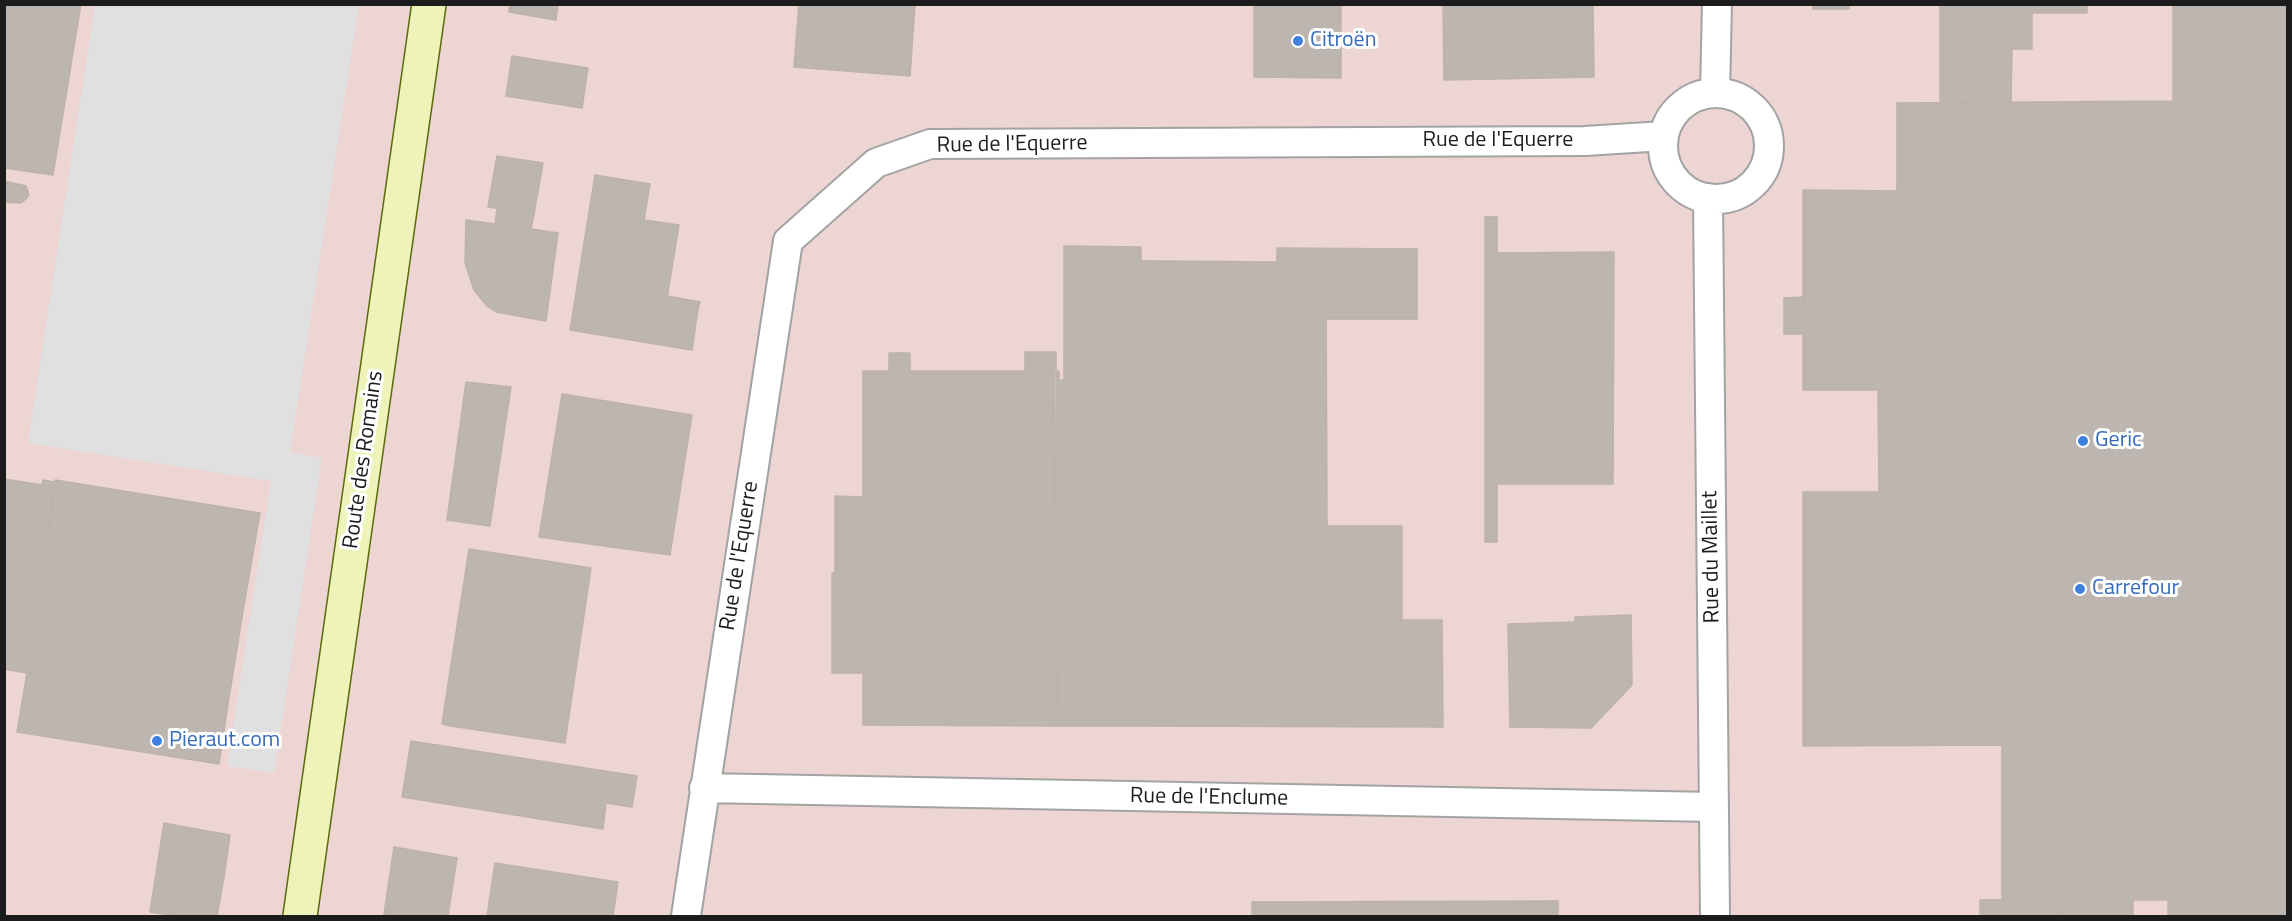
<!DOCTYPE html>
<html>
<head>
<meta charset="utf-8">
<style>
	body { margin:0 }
	#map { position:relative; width:2292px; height:921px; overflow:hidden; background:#edeae3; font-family:"Titillium Web",sans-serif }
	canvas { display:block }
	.frame { position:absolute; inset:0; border:6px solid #1c1c1c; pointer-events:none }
</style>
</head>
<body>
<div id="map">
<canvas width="2292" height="921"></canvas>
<div class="frame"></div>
</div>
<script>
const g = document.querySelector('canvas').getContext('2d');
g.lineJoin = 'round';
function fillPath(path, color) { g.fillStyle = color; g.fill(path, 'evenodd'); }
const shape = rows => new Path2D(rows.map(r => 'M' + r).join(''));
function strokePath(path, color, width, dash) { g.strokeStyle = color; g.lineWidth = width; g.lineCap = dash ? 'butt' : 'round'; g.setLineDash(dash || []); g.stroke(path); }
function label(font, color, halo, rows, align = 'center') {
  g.font = font + ' "Titillium Web",sans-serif'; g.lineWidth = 6; g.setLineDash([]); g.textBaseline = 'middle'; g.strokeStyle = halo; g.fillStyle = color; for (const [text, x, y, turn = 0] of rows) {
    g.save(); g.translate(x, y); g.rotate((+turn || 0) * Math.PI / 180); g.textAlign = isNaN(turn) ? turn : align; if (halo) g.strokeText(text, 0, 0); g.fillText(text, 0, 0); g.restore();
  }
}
fillPath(shape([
	[5,5,2287,5,2287,916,5,916]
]), '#edd5d3');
fillPath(shape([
	[95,5,359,5,290,452,322,458,274,773,227,766,271,481,28,443]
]), '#e0e0e0');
const building = shape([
	[4,4,81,4,53,175,4,168,4,4],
	[510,4,558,4,556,20,509,12,510,4],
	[799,4,915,4,910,76,794,67,799,4],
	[1254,4,1341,4,1341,78,1254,77,1254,4],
	[1443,4,1593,4,1594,77,1444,80,1443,4],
	[1813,4,1849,4,1849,9,1813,9,1813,4],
	[1940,4,2087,4,2087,13,1990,13,1990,42,1940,42,1940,4],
	[2173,4,2288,4,2288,916,2168,916,2168,884,2133,883,2133,916,2057,916,2056,899,2002,900,2002,745,1803,746,1803,492,1879,492,1878,390,1803,390,1803,190,1897,191,1897,103,2173,101,2173,4],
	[1990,13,2032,13,2032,49,2012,49,2011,101,1990,101,1990,13],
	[1940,42,1990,42,1990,101,1940,101,1940,42],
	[512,56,588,68,582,108,506,96,512,56],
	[497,156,543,163,534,214,488,207,497,156],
	[595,175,650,184,644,220,679,225,666,304,698,309,692,350,570,330,595,175],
	[4,181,26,186,29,194,27,198,21,203,4,202,4,181],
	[497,209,534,214,531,229,558,233,546,321,496,312,487,306,474,290,465,263,466,220,495,224,497,209],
	[1485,217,1497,217,1497,253,1614,252,1613,484,1497,484,1497,542,1485,542,1485,217],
	[1064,246,1141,247,1141,261,1159,261,1159,292,1064,293,1064,246],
	[1277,248,1417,249,1417,319,1326,319,1326,292,1277,293,1277,248],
	[1159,261,1277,262,1277,293,1159,292,1159,261],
	[1081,292,1141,292,1142,726,1081,726,1081,292],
	[1081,292,1081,726,1057,726,1056,371,1059,371,1059,380,1064,380,1064,293,1081,292],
	[1141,292,1326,292,1327,526,1402,526,1402,620,1442,620,1443,727,1142,726,1141,292],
	[667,296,700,302,698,309,666,304,667,296],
	[1803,297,1803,334,1784,334,1784,298,1803,297],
	[1025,352,1056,352,1056,371,1025,371,1025,352],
	[889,353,910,353,910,371,1054,371,1057,726,863,725,863,673,832,673,832,573,835,574,835,496,863,497,863,371,889,371,889,353],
	[466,382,511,387,490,526,447,520,466,382],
	[562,394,692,415,670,555,539,537,562,394],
	[4,479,42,485,43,480,54,482,43,574,27,673,4,669,4,479],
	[55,480,260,513,244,605,43,574,55,480],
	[469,549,591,568,565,743,451,726,454,705,445,704,469,549],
	[43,574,244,605,228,704,27,673,43,574],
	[1631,615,1632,685,1591,728,1510,727,1508,624,1575,622,1575,617,1631,615],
	[27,673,228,704,219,764,17,732,27,673],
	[445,704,454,705,451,726,442,724,445,704],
	[411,741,637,776,632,807,606,803,603,829,402,797,411,741],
	[164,823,179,826,172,869,157,867,164,823],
	[179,826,230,835,224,877,172,869,179,826],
	[394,847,457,858,448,916,403,916,384,914,394,847],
	[495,863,618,882,613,916,487,916,495,863],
	[157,867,172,869,164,914,150,912,157,867],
	[172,869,224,877,217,916,181,916,164,914,172,869],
	[2133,883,2168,884,2168,900,2133,900,2133,883],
	[2056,899,2057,916,1980,916,1980,900,2056,899],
	[1558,901,1558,916,1252,916,1252,902,1558,901]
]);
fillPath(building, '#bdb6b0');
strokePath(building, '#bdb2a6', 1.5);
const street = shape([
	[1715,93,1717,4],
	'1663 146a53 53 0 1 1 106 0a53 53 0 1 1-106 0Z',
	[1708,198,1715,916],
	[704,788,1714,807],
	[686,916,788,241,876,163,930,144,1585,141,1664,136]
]);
const secondary = shape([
	[300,916,429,4]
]);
strokePath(street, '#a3a3a3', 32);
strokePath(secondary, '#5b6b0c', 36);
strokePath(street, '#fff', 28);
strokePath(secondary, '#eef4b9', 33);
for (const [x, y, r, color] of [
	[1298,41,6,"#3f7fe0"],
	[2083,441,6,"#3f7fe0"],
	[2080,589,6,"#3f7fe0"],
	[157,741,6,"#3f7fe0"]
]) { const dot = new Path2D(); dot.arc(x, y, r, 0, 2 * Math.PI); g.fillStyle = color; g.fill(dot); strokePath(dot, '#fff', 2); }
label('22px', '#366cbe', '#fff', [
	["Citroën",1310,41],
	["Geric",2095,441],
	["Carrefour",2092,589],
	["Pieraut.com",169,741]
], 'left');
label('22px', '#1c1c1c', '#fff', [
	["Rue de l'Equerre",1498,141],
	["Rue de l'Equerre",1012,145,-1],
	["Route des Romains",364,460,-82],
	["Rue de l'Equerre",740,556,-81],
	["Rue du Maillet",1712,557,-91],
	["Rue de l'Enclume",1209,798,1]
]);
</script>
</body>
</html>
